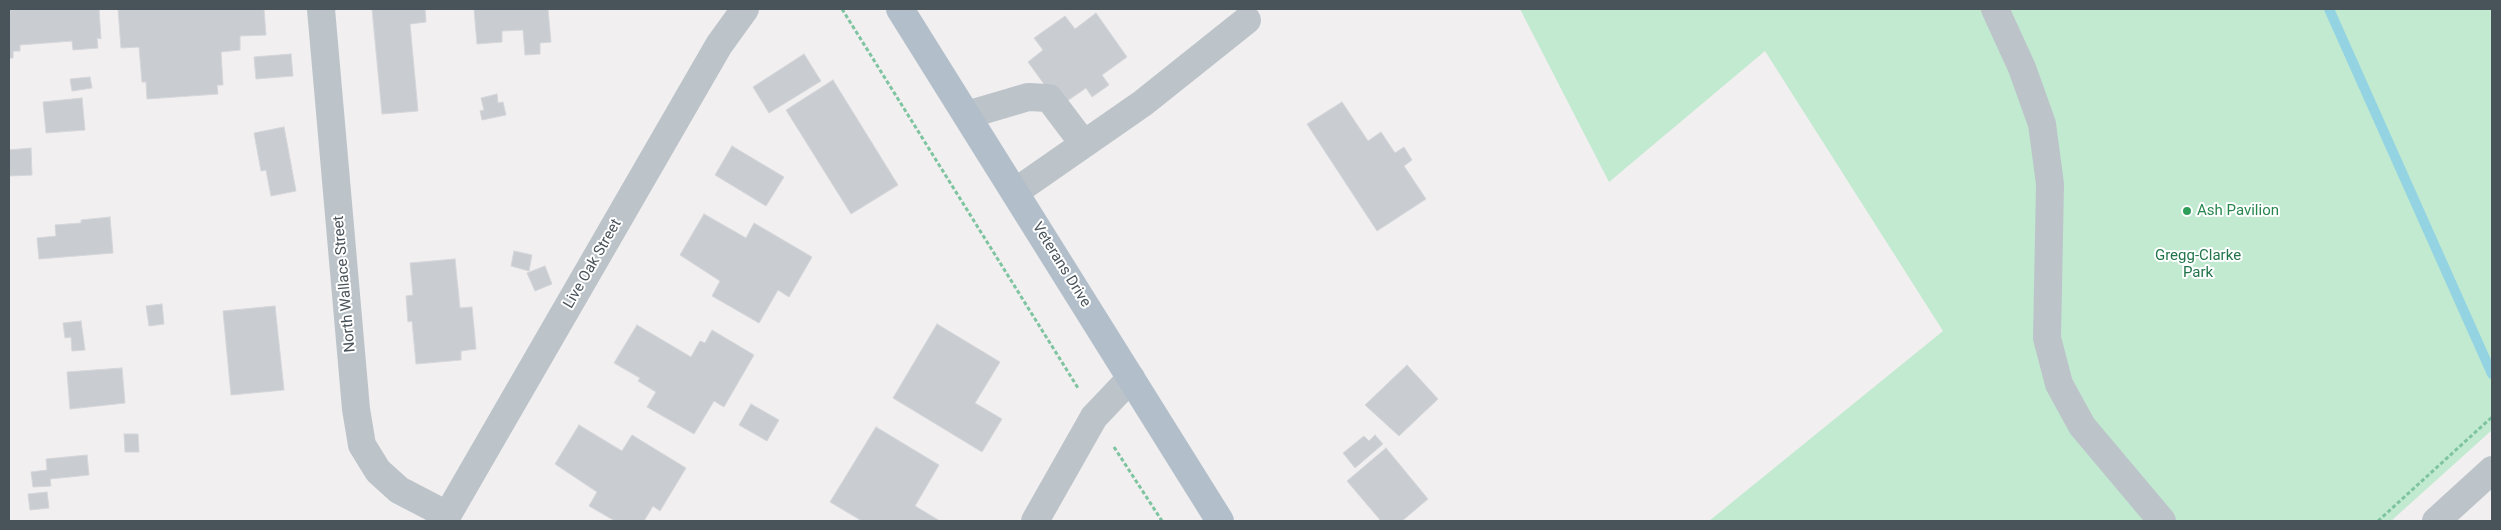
<!DOCTYPE html>
<html>
<head>
<meta charset="utf-8">
<style>
	body { margin:0 }
	#map { position:relative; width:2501px; height:530px; overflow:hidden; background:#f1efef; font-family:Roboto,sans-serif }
	canvas { display:block }
	.frame { position:absolute; inset:0; border:10px solid #49535a; pointer-events:none }
</style>
</head>
<body>
<div id="map">
<canvas width="2501" height="530"></canvas>
<div class="frame"></div>
</div>
<script>
const g = document.querySelector('canvas').getContext('2d');
g.lineJoin = 'round';
function fillPath(path, color) { g.fillStyle = color; g.fill(path, 'evenodd'); }
const shape = rows => new Path2D(rows.map(r => 'M' + r).join(''));
function strokePath(path, color, width, dash) { g.strokeStyle = color; g.lineWidth = width; g.lineCap = dash ? 'butt' : 'round'; g.setLineDash(dash || []); g.stroke(path); }
function label(font, color, halo, rows, align = 'center') {
  g.font = font + ' Roboto,sans-serif'; g.lineWidth = 4; g.setLineDash([]); g.textBaseline = 'middle'; g.strokeStyle = halo; g.fillStyle = color; for (const [text, x, y, turn = 0] of rows) {
    g.save(); g.translate(x, y); g.rotate((+turn || 0) * Math.PI / 180); g.textAlign = isNaN(turn) ? turn : align; if (halo) g.strokeText(text, 0, 0); g.fillText(text, 0, 0); g.restore();
  }
}
fillPath(shape([
	[1520,9,2492,9,2492,430,2391,521,1709,521,1943,331,1765,51,1609,182]
]), '#c2ead1');
strokePath(shape([
	[2329,9,2492,374]
]), '#94d4e2', 10);
const building = shape([
	[9,9,99,9,101,39,97,38,98,48,73,50,72,41,20,45,20,51,13,51,13,58,9,58,9,9],
	[118,9,264,9,266,35,240,36,240,50,221,52,223,85,217,85,218,94,147,99,146,82,142,82,139,47,121,48,118,9],
	[372,9,425,9,426,22,410,24,418,111,382,114,372,9],
	[474,9,548,9,551,42,540,43,540,54,525,55,523,30,502,31,502,42,477,44,474,9],
	[1096,13,1127,57,1102,75,1109,85,1092,97,1086,88,1060,106,1028,62,1043,50,1034,38,1065,16,1075,29,1096,13],
	[291,54,293,76,256,79,254,57,291,54],
	[804,54,821,81,769,113,753,87,804,54],
	[90,77,92,88,72,91,70,79,90,77],
	[833,80,898,185,851,214,786,110,833,80],
	[497,94,498,103,503,102,506,115,482,120,480,111,484,110,481,98,497,94],
	[82,98,85,130,46,133,43,102,82,98],
	[1342,102,1368,141,1381,132,1395,153,1404,147,1412,160,1404,166,1426,199,1377,231,1307,124,1342,102],
	[284,127,296,191,271,196,266,170,261,171,254,133,284,127],
	[732,146,784,177,766,206,715,175,732,146],
	[31,148,32,175,9,176,9,150,31,148],
	[704,214,746,238,754,223,812,257,789,297,778,290,759,323,712,296,720,281,680,255,704,214],
	[110,217,113,253,39,259,37,238,56,236,55,225,81,223,81,220,110,217],
	[514,251,532,255,529,271,511,266,514,251],
	[455,259,460,308,472,307,476,349,461,351,461,360,416,364,412,321,408,322,406,296,413,295,410,263,455,259],
	[545,266,552,284,535,291,527,273,545,266],
	[162,304,164,324,149,326,146,306,162,304],
	[275,306,284,390,231,395,223,311,275,306],
	[81,321,85,350,72,351,71,337,65,338,63,323,81,321],
	[937,324,1000,362,975,403,1002,419,982,452,893,398,937,324],
	[637,325,691,357,700,341,705,343,712,330,754,355,724,407,714,401,694,434,647,407,656,392,638,381,640,378,614,363,637,325],
	[1407,365,1438,399,1399,436,1365,405,1407,365],
	[122,368,125,403,70,409,67,372,122,368],
	[751,404,779,420,767,441,739,425,751,404],
	[579,425,622,451,632,435,686,468,660,511,653,506,644,521,615,521,589,506,597,492,555,464,579,425],
	[876,427,939,465,915,506,940,521,862,521,830,502,876,427],
	[124,434,138,434,139,452,125,452,124,434],
	[1375,435,1383,444,1355,468,1343,453,1364,436,1369,441,1375,435],
	[1386,448,1428,499,1402,521,1381,521,1347,481,1386,448],
	[87,455,89,475,50,479,51,486,33,487,31,472,47,470,46,459,87,455],
	[47,492,49,508,30,510,28,494,47,492]
]);
fillPath(building, '#c9ccd1');
strokePath(building, '#d4d6da', 1);
strokePath(shape([
	[842,9,1078,388],
	[1114,447,1162,521],
	[2378,521,2492,417]
]), '#7ec4a0', 3, [4, 2.5]);
strokePath(shape([
	[321,9,356,409,362,445,378,471,399,490,447,515],
	[1995,9,2022,68,2042,124,2050,184,2047,338,2059,384,2082,426,2162,521],
	[967,115,1028,97,1049,98,1083,143],
	[1015,192,1143,103,1247,20],
	[444,521,719,45,745,9],
	[1035,521,1094,417,1131,378],
	[2436,521,2492,470]
]), '#bcc4ca', 28);
strokePath(shape([
	[900,9,1220,521]
]), '#b2bfcb', 28);
for (const [x, y, r, color] of [
	[2187,211,5,"#2e9e5b"]
]) { const dot = new Path2D(); dot.arc(x, y, r, 0, 2 * Math.PI); g.fillStyle = color; g.fill(dot); strokePath(dot, '#fff', 2); }
label('15px', '#27864d', '#fff', [
	["Ash Pavilion",2197,211]
], 'left');
label('15px', '#217449', '#fff', [
	["Gregg-Clarke",2198,256],
	["Park",2198,273]
]);
label('15px', '#49535a', '#fff', [
	["Live Oak Street",593,264,-60],
	["Veterans Drive",1061,265,58],
	["North Wallace Street",345,284,-95]
]);
</script>
</body>
</html>
